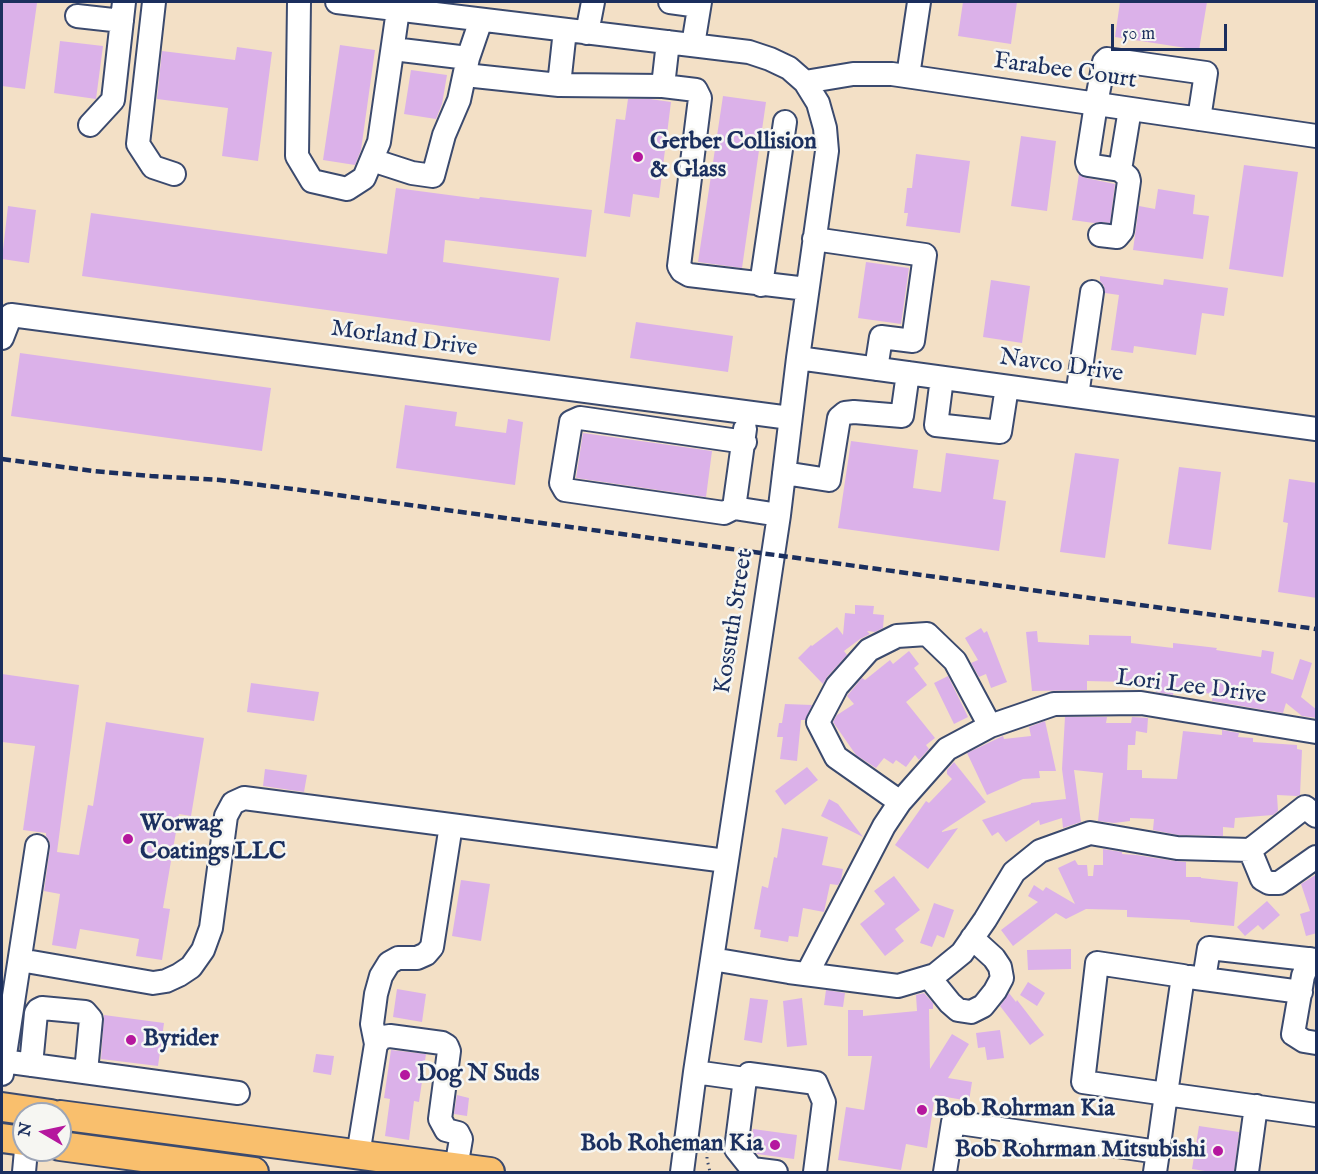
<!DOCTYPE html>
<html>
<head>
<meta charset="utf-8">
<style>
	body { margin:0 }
	#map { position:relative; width:1318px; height:1174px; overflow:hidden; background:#f3e0c6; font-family:"IM FELL English",serif }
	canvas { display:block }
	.frame { position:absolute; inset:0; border:3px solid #1b2f5e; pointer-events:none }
	.north { position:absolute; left:12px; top:1102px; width:60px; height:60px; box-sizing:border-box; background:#f6f6f2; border:2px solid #9ea6b7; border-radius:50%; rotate:279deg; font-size:16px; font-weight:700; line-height:24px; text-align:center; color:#1b2f5e }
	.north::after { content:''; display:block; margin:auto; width:21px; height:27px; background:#b5179e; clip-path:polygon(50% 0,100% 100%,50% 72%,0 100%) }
	.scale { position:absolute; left:1111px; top:24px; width:116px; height:27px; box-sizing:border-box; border:3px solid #1b2f5e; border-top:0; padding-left:8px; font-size:18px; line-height:21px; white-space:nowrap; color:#1b2f5e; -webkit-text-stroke:4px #f6f6f2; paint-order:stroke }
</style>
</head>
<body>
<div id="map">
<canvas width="1318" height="1174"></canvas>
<div class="frame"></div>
<div class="north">N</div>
<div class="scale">50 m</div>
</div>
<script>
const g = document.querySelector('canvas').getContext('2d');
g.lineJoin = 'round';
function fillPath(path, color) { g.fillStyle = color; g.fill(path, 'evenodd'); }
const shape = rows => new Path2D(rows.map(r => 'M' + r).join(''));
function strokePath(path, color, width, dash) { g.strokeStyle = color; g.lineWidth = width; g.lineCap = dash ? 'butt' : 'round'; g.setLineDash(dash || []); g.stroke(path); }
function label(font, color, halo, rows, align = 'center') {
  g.font = font + ' "IM FELL English",serif'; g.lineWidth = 5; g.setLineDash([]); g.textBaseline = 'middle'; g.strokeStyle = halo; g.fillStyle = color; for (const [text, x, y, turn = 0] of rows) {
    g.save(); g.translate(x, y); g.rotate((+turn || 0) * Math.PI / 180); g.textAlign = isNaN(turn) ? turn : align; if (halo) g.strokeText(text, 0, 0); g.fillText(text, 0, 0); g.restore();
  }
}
fillPath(shape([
	[2,2,37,3,25,89,2,86],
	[963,2,1017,2,1011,44,958,36],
	[1120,2,1207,2,1199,50,1115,37],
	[60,41,103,46,96,99,54,93],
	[340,45,375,50,361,150,355,165,323,160],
	[237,47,272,52,258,161,222,156,228,108,157,99,162,51,235,60],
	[411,70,447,75,442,104,436,119,404,114],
	[723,96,766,102,742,268,698,262],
	[628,99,650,99,671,102,659,198,633,194,630,217,604,213,616,119,625,120],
	[1021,136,1056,141,1047,211,1011,206],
	[916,154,970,161,960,233,906,226,908,213,904,213,907,188,912,188],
	[1244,165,1298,172,1283,277,1229,269],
	[1079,174,1086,178,1115,184,1110,223,1101,222,1094,223,1072,220],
	[396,188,479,199,480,197,592,210,586,257,445,240,443,262,559,278,550,341,82,276,91,213,387,254],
	[1158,189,1195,195,1193,214,1209,216,1203,259,1133,250,1139,206,1155,209],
	[8,206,36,210,29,263,2,259],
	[866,262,909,268,901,324,858,318],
	[1100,276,1163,285,1164,279,1228,288,1224,316,1202,313,1196,355,1134,346,1133,353,1111,350,1119,295,1105,293,1104,286,1100,281],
	[991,280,1030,286,1022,343,983,337],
	[636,322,733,336,728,372,630,358],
	[20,353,271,388,262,451,11,416],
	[405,405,457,412,455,426,506,433,508,419,523,422,515,485,396,468],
	[583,433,712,451,706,497,576,478],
	[851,441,918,450,913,488,941,492,946,453,999,460,993,499,1006,501,999,551,838,528],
	[1075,453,1119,459,1105,558,1060,552],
	[1179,467,1221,472,1211,550,1168,544],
	[1289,479,1317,483,1317,598,1278,592,1288,523,1283,522],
	[855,605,874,606,873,614,884,615,883,628,875,632,867,631,870,634,860,639,844,651,847,655,827,677,823,684,798,658,811,645,812,646,837,627,843,635,845,613,855,614],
	[981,628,984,633,987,631,1007,682,991,688,986,674,979,677,971,663,978,660,965,638],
	[1037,631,1038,642,1089,645,1089,635,1131,636,1131,643,1173,648,1173,643,1200,646,1217,648,1216,650,1261,657,1262,650,1274,652,1271,673,1293,680,1300,659,1312,663,1301,697,1317,710,1317,718,1302,716,1286,703,1283,713,1212,701,1213,694,1174,689,1173,695,1156,692,1157,686,1126,682,1087,681,1087,690,1032,691,1026,632],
	[909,651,919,664,914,668,927,685,906,702,935,738,926,745,929,749,919,760,915,755,906,767,896,760,893,764,884,758,876,768,856,755,833,722,837,715,854,704,847,696,862,678,865,680,890,660,893,664],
	[2,674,79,685,57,852,79,855,88,805,93,806,106,722,204,738,191,816,179,814,163,908,170,909,162,960,136,956,139,939,80,929,76,949,52,945,60,894,44,891,50,848,50,842,46,836,46,833,23,830,35,746,2,742],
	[948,676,968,717,954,724,934,683],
	[251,683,319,692,314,721,247,712],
	[785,704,812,705,805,720,801,720,797,761,780,759,783,737,777,737,779,723,782,723],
	[1065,717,1107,717,1106,723,1131,723,1132,717,1148,718,1147,733,1136,731,1135,745,1128,745,1127,770,1142,770,1142,778,1177,779,1183,731,1222,735,1222,730,1239,733,1238,737,1253,738,1253,742,1297,745,1297,749,1302,750,1300,795,1297,796,1277,795,1278,811,1273,815,1235,818,1234,828,1223,827,1223,836,1178,835,1153,830,1154,819,1130,818,1130,821,1114,823,1098,821,1103,773,1074,770,1081,822,1063,828,1062,818,1040,825,1039,820,1006,842,998,832,992,836,982,820,1031,804,1031,803,1066,799,1062,769],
	[1045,721,1056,771,1039,771,1040,778,1023,779,987,795,967,753,1003,736,1004,739,1031,736,1029,727],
	[954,762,986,802,942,831,942,832,958,828,928,869,895,845,926,801,929,803,952,779,947,774,947,770],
	[807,767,818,780,785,805,775,791],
	[265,769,307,775,304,792,263,786],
	[829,799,838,804,863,837,821,816],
	[782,828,828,837,822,865,843,869,841,880,838,885,830,884,824,912,803,908,798,937,789,936,788,942,760,937,761,930,754,929,762,886,768,888,774,857,777,858],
	[1103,849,1122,852,1122,854,1136,855,1175,861,1186,862,1186,877,1201,877,1201,878,1238,882,1234,926,1190,922,1190,920,1127,917,1127,910,1086,909,1066,919,1056,913,1013,946,1001,930,1038,902,1028,896,1034,885,1043,891,1046,887,1075,904,1058,868,1075,860,1078,865,1087,865,1088,876,1093,876,1094,865,1103,865],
	[1317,874,1317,933,1306,936,1300,914,1310,911,1301,884],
	[894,876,920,910,895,929,904,941,885,956,860,924,885,904,874,891],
	[461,880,490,884,481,941,452,936],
	[1267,901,1280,915,1263,930,1258,925,1245,936,1237,927],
	[934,903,954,910,944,938,937,935,932,947,920,943],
	[1071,949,1071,969,1028,970,1027,950],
	[1028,982,1045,993,1037,1006,1020,995],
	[397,989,426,994,422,1022,393,1017],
	[826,990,845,993,843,1007,824,1005],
	[924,993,933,1003,933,1009,929,1009,930,1069,952,1034,969,1044,948,1078,972,1082,969,1101,935,1095,927,1148,906,1144,901,1170,838,1160,846,1107,864,1110,872,1056,848,1056,848,1010,863,1010,863,1016,917,1011,916,995],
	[1009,993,1016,1002,1017,1000,1044,1035,1030,1045,1000,1006],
	[750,998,768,1000,762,1043,744,1040],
	[802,998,807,1045,787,1047,783,1001],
	[104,1015,164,1023,158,1066,101,1059],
	[1000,1030,1004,1058,987,1060,985,1047,978,1048,976,1033],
	[391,1050,426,1054,419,1102,414,1101,409,1140,385,1136,390,1099,384,1098],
	[316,1054,334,1056,331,1075,313,1072],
	[457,1095,469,1098,467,1116,454,1114],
	[1199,1126,1239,1132,1234,1173,1218,1173,1192,1169],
	[753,1129,797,1135,794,1159,757,1154,751,1146]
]), '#dbb1e9');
const minor = shape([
	[154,2,138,144,153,167,174,174],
	[299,2,297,156,312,181,347,189,364,178,379,142,398,10],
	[337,2,749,52,770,59,789,68,805,82,818,103,825,128,827,151,798,358,779,515,695,1072,682,1172],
	[670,2,699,6],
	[77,16,122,21],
	[587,33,593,2],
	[693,45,700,2],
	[393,49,468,58],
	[465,75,559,85,565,30],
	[908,76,919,2],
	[805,82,853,74,892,74,1316,136],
	[559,85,663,86,668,42],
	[663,86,696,90,700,98,679,266,682,271,689,275,807,289],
	[1130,109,1120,170,1088,165,1087,162,1096,104,1104,62,1107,59,1206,73,1199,119],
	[90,125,113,100,124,2],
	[372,160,412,173,433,176,444,135,459,100,468,58,481,20],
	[1100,235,1117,237,1122,231,1129,181,1128,177,1120,170],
	[814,239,925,255,913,341,881,337,876,369],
	[761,285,785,122],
	[11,315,790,418],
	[2,338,11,315],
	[798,358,1316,429],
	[942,378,936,425,1000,432,1007,387],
	[1077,396,1092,292],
	[745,429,734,508,779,515],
	[784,473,829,480,839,418,845,413,854,412,902,416,908,373],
	[734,508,724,513,565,490,561,483,571,422,580,418,745,442],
	[900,802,836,757,818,722,837,686,869,650,897,636,927,634,955,661,990,726],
	[1250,850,1262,879,1269,883,1279,883,1316,857],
	[712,959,789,972,898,986,935,975,962,953,985,920,1014,872,1040,851,1090,833,1177,848,1250,850,1305,807,1316,816],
	[1310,959,1303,976,1293,1034,1304,1041,1316,1043],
	[20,960,153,983,166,981,179,975,191,967,203,950,211,928,226,816,233,803,244,798,726,861],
	[807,974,884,826,900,802,947,749,990,726,1054,704,1141,703,1316,732],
	[929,977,950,1003,958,1010,971,1012,983,1006,995,991,1002,978,1000,967,994,958,972,938],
	[1189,977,1301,992],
	[1204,979,1209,948,1316,960],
	[376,1044,383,1037,390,1036,442,1043,447,1046,449,1051,440,1119,446,1130,458,1133,461,1139,456,1168],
	[3,1061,238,1093],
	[31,1065,36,1013,38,1010,42,1008,85,1012,91,1019,86,1072],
	[695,1072,745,1079,736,1149,752,1169,776,1172],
	[2,1074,37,846],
	[745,1079,749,1074,816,1083,824,1102,815,1172],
	[358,1155,376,1044,372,1024,376,994,381,976,389,963,398,958,417,958,426,954,432,947,451,825],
	[24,1172,26,1150],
	[945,1172,953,1122,1158,1152],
	[1155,1172,1158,1152,1166,1094,1183,976,1097,963,1083,1082,1166,1094,1316,1115],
	[1247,1172,1256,1106]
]);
const major = shape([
	[2,1107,51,1114],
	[60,1115,490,1172],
	[2,1138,24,1141],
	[60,1146,254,1172]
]);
strokePath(minor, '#3b4a6e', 26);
strokePath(major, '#3b4a6e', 32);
strokePath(shape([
	[707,1139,707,1159,710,1172]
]), '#3b4a6e', 3, [1.5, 4.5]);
strokePath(minor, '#fff', 22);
strokePath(major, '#f9bf6d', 28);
strokePath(shape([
	[2,459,93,471,151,476,220,480,293,489,1316,629]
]), '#1b2f5e', 4.5, [9, 4.5]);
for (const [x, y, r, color] of [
	[638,157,6,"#b5179e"],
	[128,839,6,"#b5179e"],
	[131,1040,6,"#b5179e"],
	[405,1075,6,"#b5179e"],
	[922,1110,6,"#b5179e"],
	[775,1145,6,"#b5179e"],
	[1218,1151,6,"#b5179e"]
]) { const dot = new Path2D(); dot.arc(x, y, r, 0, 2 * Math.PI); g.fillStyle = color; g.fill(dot); strokePath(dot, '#f6f6f2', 2); }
label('24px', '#1b2f5e', '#f6f6f2', [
	["Farabee Court",1065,72,8],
	["Morland Drive",404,340,8],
	["Navco Drive",1061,367,8],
	["Kossuth Street",735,622,-81],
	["Lori Lee Drive",1191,688,7]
]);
label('bold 24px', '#1b2f5e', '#f6f6f2', [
	["Gerber Collision",650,143],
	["& Glass",650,171],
	["Worwag",140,825],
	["Coatings LLC",140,853],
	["Byrider",143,1040],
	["Dog N Suds",417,1075],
	["Bob Rohrman Kia",934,1110],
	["Bob Roheman Kia",763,1145,"right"],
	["Bob Rohrman Mitsubishi",1206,1151,"right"]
], 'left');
</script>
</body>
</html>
